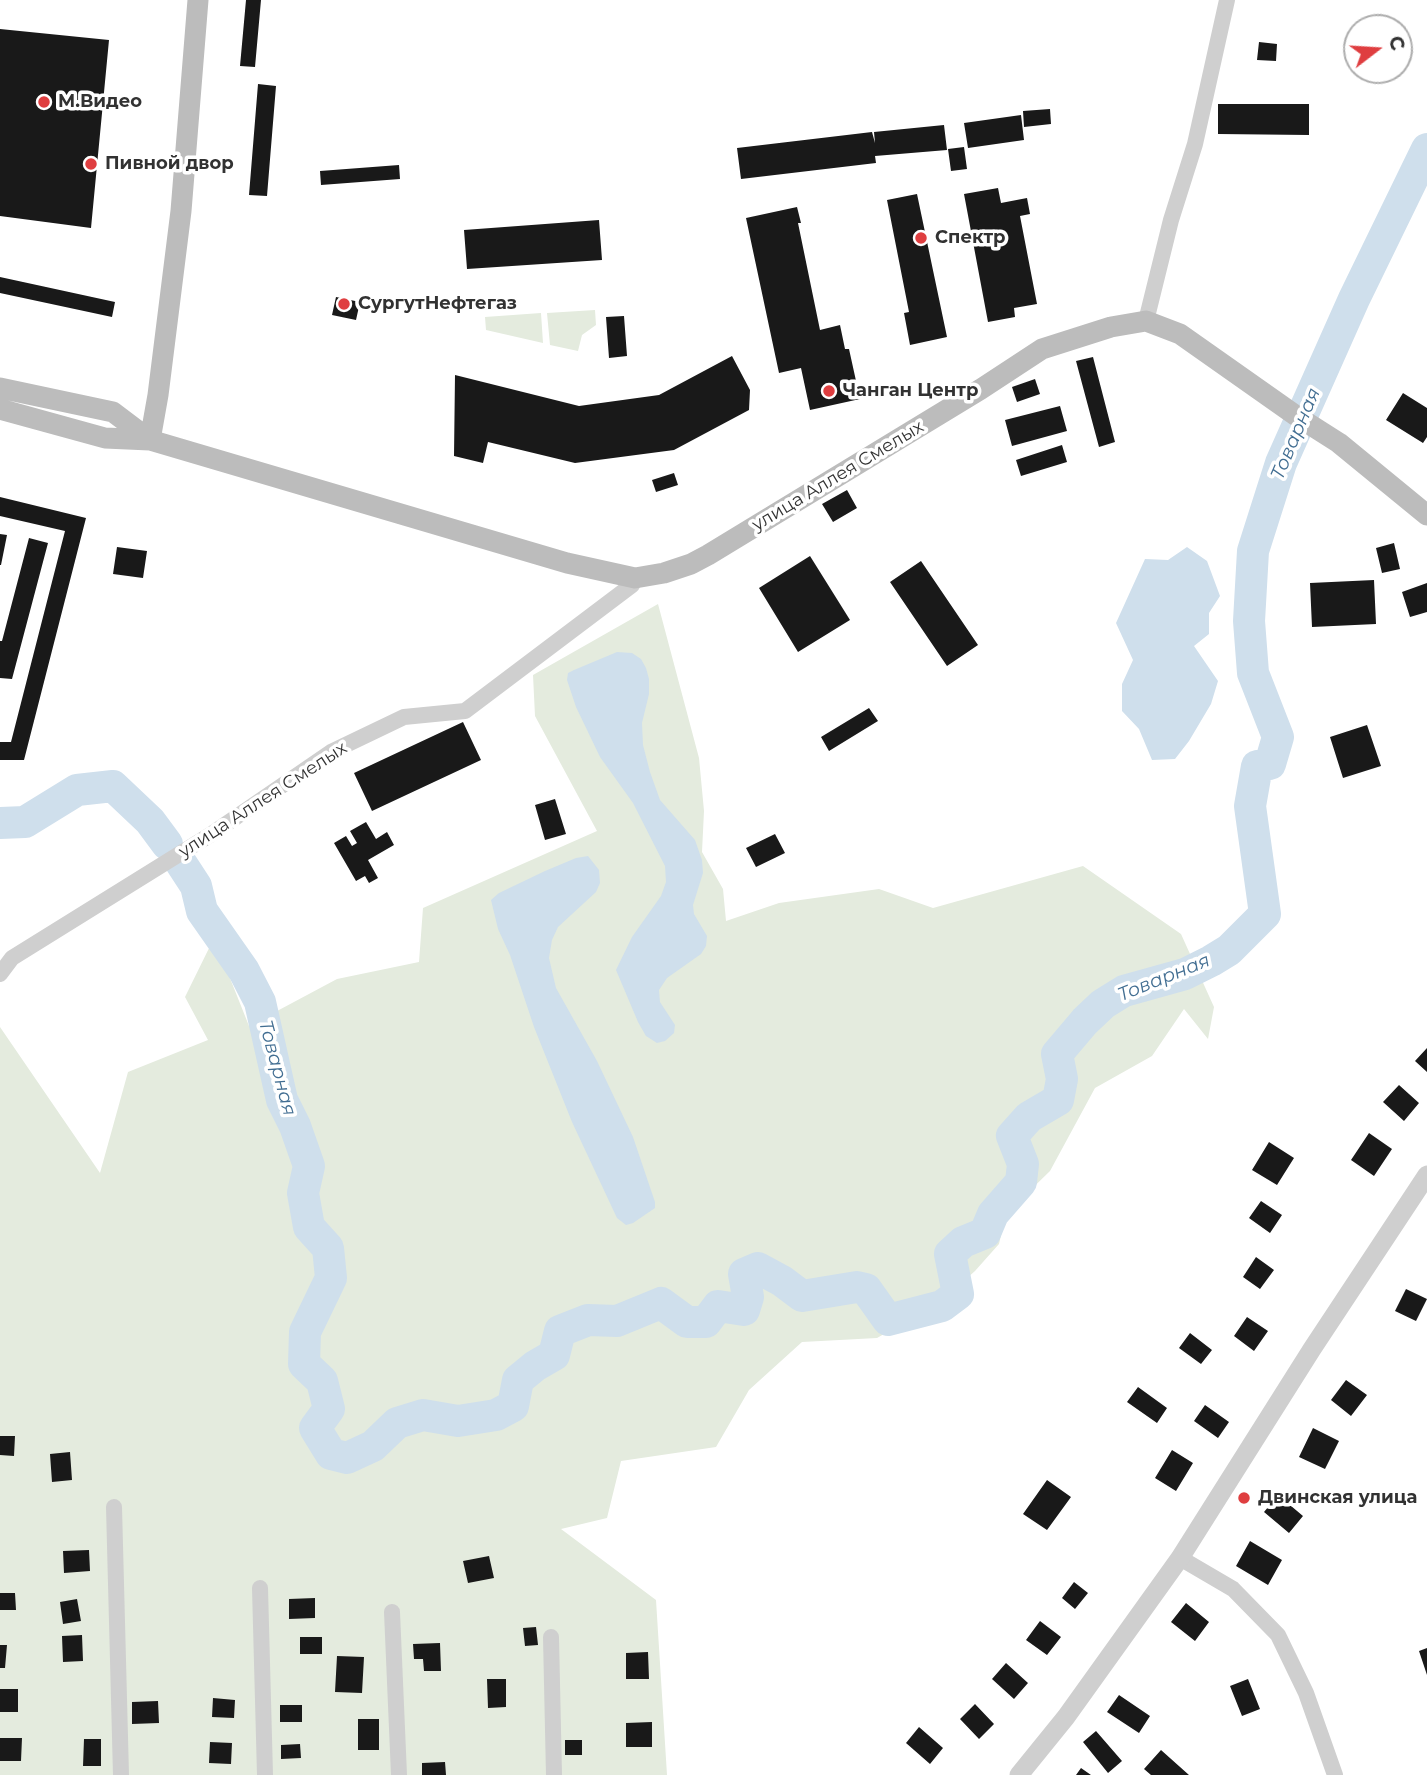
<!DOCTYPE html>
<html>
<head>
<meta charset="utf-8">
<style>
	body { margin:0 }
	#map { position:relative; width:1427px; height:1775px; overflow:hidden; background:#fff; font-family:Montserrat,sans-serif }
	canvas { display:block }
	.north { position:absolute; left:1343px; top:14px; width:70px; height:70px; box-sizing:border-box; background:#fff; border:2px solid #adadad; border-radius:50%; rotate:73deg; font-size:19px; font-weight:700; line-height:28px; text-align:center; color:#323232 }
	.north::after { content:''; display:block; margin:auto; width:24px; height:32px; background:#df3e40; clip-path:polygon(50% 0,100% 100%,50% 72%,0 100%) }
</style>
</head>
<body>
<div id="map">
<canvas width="1427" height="1775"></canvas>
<div class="north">С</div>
</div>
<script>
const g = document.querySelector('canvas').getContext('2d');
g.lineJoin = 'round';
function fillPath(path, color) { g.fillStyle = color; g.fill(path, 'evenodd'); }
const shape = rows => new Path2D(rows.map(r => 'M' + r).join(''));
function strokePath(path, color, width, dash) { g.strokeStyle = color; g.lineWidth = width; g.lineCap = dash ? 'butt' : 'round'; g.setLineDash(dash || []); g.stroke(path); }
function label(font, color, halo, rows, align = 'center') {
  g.font = font + ' Montserrat,sans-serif'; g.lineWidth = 7; g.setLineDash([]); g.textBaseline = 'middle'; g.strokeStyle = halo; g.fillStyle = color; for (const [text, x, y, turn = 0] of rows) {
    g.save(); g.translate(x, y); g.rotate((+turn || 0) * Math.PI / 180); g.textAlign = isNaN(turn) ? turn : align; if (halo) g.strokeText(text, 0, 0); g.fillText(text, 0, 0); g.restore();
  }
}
fillPath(shape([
	[595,310,596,325,582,335,578,351,550,345,547,313],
	[541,313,543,343,486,330,485,317],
	[658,604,699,758,704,811,702,852,723,889,726,921,779,903,879,889,933,908,1083,866,1181,934,1214,1007,1208,1039,1184,1009,1152,1056,1095,1088,1050,1171,1006,1214,999,1244,975,1271,939,1303,877,1338,802,1342,749,1390,716,1447,621,1461,607,1518,561,1529,656,1600,667,1775,0,1775,0,1027,100,1173,128,1072,208,1040,185,997,214,938,249,1026,337,979,419,962,423,908,597,831,535,716,533,675]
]), '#e4ebde');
fillPath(shape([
	[1187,547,1207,561,1220,596,1209,613,1209,634,1194,646,1218,681,1211,704,1189,741,1175,759,1152,760,1139,729,1122,711,1122,684,1133,660,1116,623,1145,559,1168,560],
	[617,652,632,653,641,659,646,668,649,679,649,694,642,723,643,745,650,772,660,800,695,840,702,860,703,873,693,905,694,914,707,936,706,946,701,954,667,978,659,990,660,1002,675,1025,674,1033,665,1041,657,1043,646,1036,638,1022,616,970,632,937,661,896,666,882,665,866,633,803,600,757,576,707,567,680,568,673,574,670],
	[588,856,599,870,600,883,596,892,558,927,552,940,549,958,556,988,597,1061,633,1137,655,1202,655,1208,633,1223,626,1225,617,1218,572,1122,534,1027,510,955,498,929,491,900,499,893,545,871,576,858]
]), '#cfdfec');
strokePath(shape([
	[0,823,25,822,77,790,113,786,150,821,167,844],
	[181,863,196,886,202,911,244,971,260,1002,282,1100,295,1126,309,1166,303,1193,309,1227,328,1248,331,1278,305,1332,304,1364,322,1381,329,1409,315,1428,331,1454,347,1458,373,1446,397,1423,423,1415,458,1421,496,1415,513,1406,518,1380,535,1366,554,1355,560,1331,588,1320,617,1321,661,1303,687,1322,706,1322,718,1306,744,1310,748,1297,744,1274,758,1268,782,1281,802,1296,857,1287,866,1289,888,1320,942,1306,958,1294,950,1254,963,1242,985,1233,993,1214,1021,1182,1023,1164,1012,1136,1029,1117,1058,1100,1062,1079,1057,1054,1085,1021,1103,1004,1124,991,1185,974,1211,961,1229,950,1265,914,1250,806,1257,766,1270,764,1278,737,1253,673,1249,621,1253,551,1281,463,1354,299,1427,149]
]), '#cfdfec', 32);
fillPath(shape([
	[246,0,261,0,255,67,240,66],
	[0,29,109,40,91,228,0,216],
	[1259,42,1277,44,1276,61,1257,60],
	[258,84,276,86,267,196,249,195],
	[1218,104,1309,104,1309,135,1218,134],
	[1050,109,1051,124,1024,127,1023,111],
	[1021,115,1024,140,968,148,964,123],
	[944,125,947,150,875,156,876,163,741,179,737,148,872,132,875,143,874,132],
	[964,147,967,169,951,171,948,149],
	[399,165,400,179,321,185,320,171],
	[998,188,1001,203,1027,198,1030,214,1020,216,1037,304,1014,308,1015,317,988,322,964,194],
	[917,194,947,337,910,345,904,313,909,312,887,200],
	[797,207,801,223,798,223,820,330,840,325,845,349,849,349,860,399,810,410,801,368,779,373,746,218],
	[599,220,602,260,467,269,464,230],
	[0,277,115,302,112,317,0,293],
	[336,297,360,302,356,320,332,315],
	[624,316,627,356,609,358,606,317],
	[732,356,750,390,749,410,674,450,575,463,488,442,483,463,454,456,455,375,579,406,659,395],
	[1093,357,1115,442,1099,447,1076,361],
	[1035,379,1040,394,1017,402,1012,387],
	[1403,393,1427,408,1427,437,1423,443,1386,420],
	[1060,406,1067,431,1012,446,1005,420],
	[1062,445,1067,462,1021,476,1016,460],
	[674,473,678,485,656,492,652,480],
	[847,490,857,508,833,522,822,504],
	[0,497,86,518,24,760,0,760,0,742,11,742,65,531,0,516],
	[0,534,7,535,1,565,0,565],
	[29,538,48,543,12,679,0,678,0,641,2,641],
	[1394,543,1400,569,1382,573,1376,548],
	[117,547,147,551,143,578,113,574],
	[810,556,850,620,798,652,759,588],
	[921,561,978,645,947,666,890,582],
	[1374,580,1376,624,1312,627,1310,583],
	[1427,583,1427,612,1410,617,1402,592],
	[869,708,878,721,829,751,821,737],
	[463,722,481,760,372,811,354,773],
	[1367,725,1381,766,1343,778,1330,737],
	[555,799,566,834,545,840,535,805],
	[366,822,376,839,387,832,394,845,368,860,378,878,369,883,365,876,356,881,334,843,346,836,352,846,357,843,350,831],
	[775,834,785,853,756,867,746,848],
	[1427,1048,1427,1072,1415,1061],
	[1399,1085,1419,1103,1404,1121,1383,1102],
	[1369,1133,1392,1149,1374,1176,1351,1160],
	[1269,1142,1294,1158,1277,1185,1252,1170],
	[1261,1201,1282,1215,1270,1233,1249,1218],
	[1256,1257,1274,1270,1260,1289,1243,1277],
	[1406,1289,1427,1299,1416,1321,1395,1311],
	[1247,1317,1268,1331,1254,1351,1234,1336],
	[1190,1333,1212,1350,1201,1364,1179,1348],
	[1346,1380,1367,1395,1351,1416,1331,1400],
	[1138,1387,1167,1408,1157,1423,1127,1402],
	[1205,1405,1229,1422,1218,1438,1194,1421],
	[1313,1428,1339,1441,1325,1469,1299,1457],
	[0,1436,15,1436,14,1456,0,1455],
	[1172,1450,1193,1463,1176,1491,1155,1478],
	[70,1452,72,1480,52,1482,50,1454],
	[1047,1480,1071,1497,1047,1530,1023,1514],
	[1278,1495,1303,1516,1289,1533,1264,1512],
	[1250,1541,1282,1560,1268,1585,1236,1566],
	[89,1550,90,1571,64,1573,63,1551],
	[489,1556,494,1578,468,1583,463,1561],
	[1074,1582,1088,1593,1075,1609,1062,1598],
	[0,1593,15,1593,16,1610,0,1610],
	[315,1598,315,1618,289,1619,289,1599],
	[77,1599,81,1621,63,1624,60,1602],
	[1186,1603,1209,1622,1195,1641,1171,1622],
	[1040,1621,1061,1637,1047,1655,1026,1640],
	[536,1627,538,1645,525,1646,523,1628],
	[82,1635,83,1661,63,1662,62,1636],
	[300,1637,322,1637,322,1654,300,1654],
	[440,1643,441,1671,424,1671,423,1659,414,1659,413,1644],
	[0,1645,7,1645,5,1668,0,1668],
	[1427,1648,1427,1675,1419,1651],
	[648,1652,649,1679,626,1679,626,1653],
	[337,1656,364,1657,362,1693,335,1692],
	[1006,1663,1028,1683,1014,1699,992,1679],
	[487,1679,506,1679,506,1707,488,1708],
	[1248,1679,1260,1709,1242,1716,1230,1686],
	[0,1689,18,1689,18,1712,0,1712],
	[1119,1695,1150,1716,1139,1733,1107,1712],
	[213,1698,235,1700,234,1718,212,1717],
	[158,1701,159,1723,132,1724,132,1702],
	[975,1704,994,1724,979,1739,960,1719],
	[280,1705,302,1705,302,1722,280,1722],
	[358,1719,379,1719,379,1750,358,1750],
	[652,1722,652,1747,626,1747,626,1723],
	[919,1727,943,1748,930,1764,906,1743],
	[1096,1731,1122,1761,1108,1773,1083,1742],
	[0,1738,22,1738,21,1761,0,1761],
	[84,1739,101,1739,101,1766,83,1766],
	[565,1740,582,1740,582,1755,565,1755],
	[210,1742,232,1743,231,1764,209,1763],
	[300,1744,301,1758,281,1759,281,1745],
	[1161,1750,1189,1775,1151,1775,1144,1769],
	[445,1762,446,1775,422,1775,422,1763],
	[1081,1768,1091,1775,1076,1775]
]), '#191919');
strokePath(shape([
	[1146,321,1171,220,1195,144,1227,0],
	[0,974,12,958,210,835,331,752,404,717,465,711,632,585,635,578],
	[114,1507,121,1775],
	[1180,1558,1233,1589,1278,1635,1306,1693,1335,1775],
	[260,1588,265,1775],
	[392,1612,399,1775],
	[551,1637,554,1775]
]), '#cfcfcf', 16);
strokePath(shape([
	[1019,1775,1066,1717,1180,1558,1312,1349,1427,1175]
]), '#cfcfcf', 19);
strokePath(shape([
	[0,388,113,412,150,440],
	[0,409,105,438,150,440,567,563,635,578,664,573,691,564,708,555,981,389,1042,349,1111,327,1146,321,1180,334,1295,415,1339,443,1427,515],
	[150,440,158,395,181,211,198,0]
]), '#bcbcbc', 21);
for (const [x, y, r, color] of [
	[44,102,7,"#df3e40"],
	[91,164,7,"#df3e40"],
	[921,238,7,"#df3e40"],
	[344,304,7,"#df3e40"],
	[829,391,7,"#df3e40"],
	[1244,1498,7,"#df3e40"]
]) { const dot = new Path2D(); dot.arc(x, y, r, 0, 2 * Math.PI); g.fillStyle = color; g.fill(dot); strokePath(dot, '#fff', 2.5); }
label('bold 18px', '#323232', '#fff', [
	["M.Видео",58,102],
	["Пивной двор",105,164],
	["Спектр",935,238],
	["СургутНефтегаз",358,304],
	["Чанган Центр",843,391],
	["Двинская улица",1258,1498]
], 'left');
label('18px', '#323232', '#fff', [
	["улица Аллея Смелых",838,476,-31],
	["улица Аллея Смелых",263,800,-33]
]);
label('italic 19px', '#426e92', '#fff', [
	["Товарная",1296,434,-67],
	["Товарная",1164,978,-22],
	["Товарная",277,1068,75]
]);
</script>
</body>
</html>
